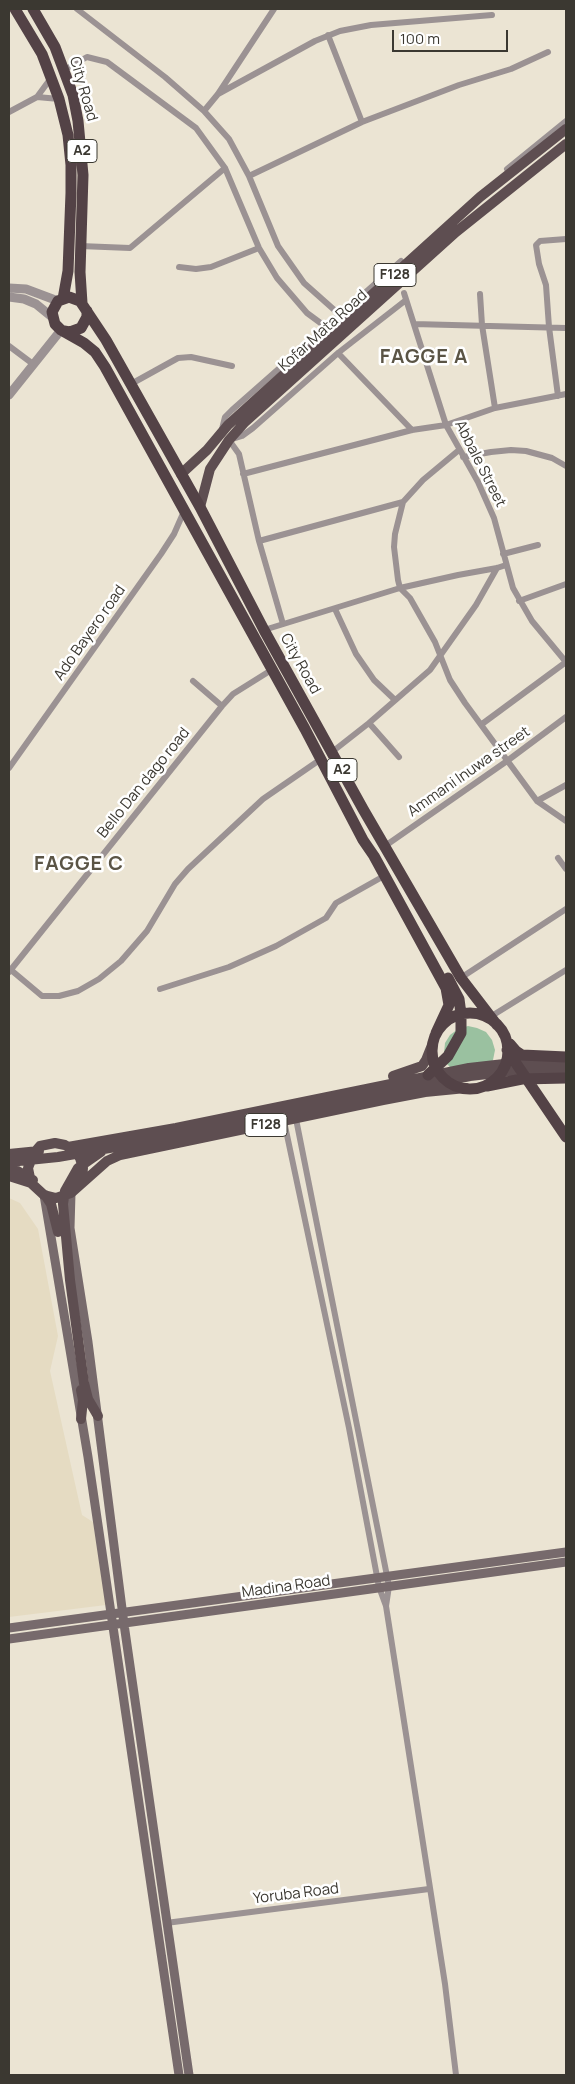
<!DOCTYPE html>
<html>
<head>
<meta charset="utf-8">
<style>
	body { margin:0 }
	#map { position:relative; width:575px; height:2084px; overflow:hidden; background:#ebe4d3; font-family:Manrope,sans-serif }
	canvas { display:block }
	.frame { position:absolute; inset:0; border:10px solid #3b3831; pointer-events:none }
	.scale { position:absolute; left:392px; top:30px; width:116px; height:22px; box-sizing:border-box; border:2px solid #3b3831; border-top:0; padding-left:6px; font-size:15px; line-height:18px; white-space:nowrap; color:#3b3831; -webkit-text-stroke:4px #fff; paint-order:stroke }
</style>
</head>
<body>
<div id="map">
<canvas width="575" height="2084"></canvas>
<div class="frame"></div>
<div class="scale">100 m</div>
</div>
<script>
const g = document.querySelector('canvas').getContext('2d');
g.lineJoin = 'round';
function fillPath(path, color) { g.fillStyle = color; g.fill(path, 'evenodd'); }
const shape = rows => new Path2D(rows.map(r => 'M' + r).join(''));
function strokePath(path, color, width, dash) { g.strokeStyle = color; g.lineWidth = width; g.lineCap = dash ? 'butt' : 'round'; g.setLineDash(dash || []); g.stroke(path); }
function label(font, color, halo, rows, align = 'center') {
  g.font = font + ' Manrope,sans-serif'; g.lineWidth = 5; g.setLineDash([]); g.textBaseline = 'middle'; g.strokeStyle = halo; g.fillStyle = color; for (const [text, x, y, turn = 0] of rows) {
    g.save(); g.translate(x, y); g.rotate((+turn || 0) * Math.PI / 180); g.textAlign = isNaN(turn) ? turn : align; if (halo) g.strokeText(text, 0, 0); g.fillText(text, 0, 0); g.restore();
  }
}
fillPath(shape([
	[9,1198,20,1203,38,1229,58,1336,50,1371,82,1515,93,1522,106,1605,9,1617]
]), '#e5dbc2');
fillPath(shape([
	[468,1026,477,1028,486,1032,492,1040,495,1050,493,1060,488,1068,453,1070,446,1063,444,1053,445,1043,450,1035,458,1029]
]), '#9ac1a0');
strokePath(shape([
	[77,9,165,77,204,111,229,139,249,176,278,246,304,283,340,315],
	[328,35,362,122],
	[64,70,87,57,107,62,196,128,225,168,259,248,277,278,307,313,326,327],
	[218,94,315,41,340,31,371,25,492,15],
	[37,97,59,99],
	[204,111,218,94,274,9],
	[9,112,37,97,51,78],
	[507,169,566,121],
	[249,176,362,122,459,85,511,69,548,52],
	[80,246,130,248,225,168],
	[179,267,196,269,211,267,259,248],
	[404,293,446,425,478,482,494,518,513,588,532,621,566,662],
	[480,294,482,325,495,408],
	[414,324,566,328],
	[9,346,33,364],
	[338,353,412,430],
	[131,384,178,358,191,357,232,366],
	[558,396,549,327,546,285,539,264,536,245,540,241,566,239],
	[222,429,225,417,232,410,401,261],
	[459,450,423,480,403,502,395,534,394,547,398,580,400,588,410,598,435,642,450,680,465,703,537,801,566,821],
	[463,457,491,452,511,450,526,451,552,458,566,466],
	[243,474,412,430,446,425,495,408,566,394],
	[259,541,403,502],
	[503,554,538,545],
	[519,601,566,584],
	[335,609,356,654,374,680,395,700],
	[283,624,259,541,239,454,229,440,242,436,253,428,338,353,406,300],
	[264,630,400,588,458,575,497,568,506,565],
	[193,681,222,706],
	[369,723,399,757],
	[482,724,566,662],
	[332,752,369,723,430,670,476,605,497,568],
	[9,768,161,554,174,534,185,509],
	[537,801,566,785],
	[385,846,507,761,566,717],
	[558,858,566,869],
	[11,970,42,996,59,996,78,991,99,979,121,961,147,931,175,884,188,869,263,799,321,759],
	[9,972,222,706,233,694,273,669],
	[459,979,566,909],
	[160,989,229,967,276,946,326,918,336,903,384,876],
	[490,1017,566,970],
	[284,1121,349,1428,379,1587,386,1606,389,1586,387,1576,296,1119],
	[386,1606,445,1984,456,2075],
	[166,1923,429,1889]
]), '#9b9293', 6);
strokePath(shape([
	[9,288,26,289,58,301],
	[9,297,24,299,36,304,52,317],
	[9,395,61,330]
]), '#9b9293', 9);
strokePath(shape([
	[71,1193,70,1228,88,1342,124,1624,189,2075],
	[44,1195,88,1457,179,2075],
	[9,1628,566,1552],
	[9,1639,566,1562]
]), '#776a6c', 9);
strokePath(shape([
	[181,474,207,450,228,425,480,197,566,129],
	[200,507,210,469,229,440,245,422,456,232,566,144],
	[393,1076,422,1066,426,1060,432,1045],
	[68,1147,176,1128,469,1068,513,1063,566,1064],
	[9,1154,39,1151],
	[9,1162,58,1157,178,1136,470,1076,513,1071,566,1072],
	[9,1166,33,1180],
	[9,1176,31,1183],
	[77,1187,82,1178,83,1168,80,1158,74,1150,65,1145,55,1143,40,1146,34,1153,28,1168,31,1183,44,1195,56,1198,71,1193,107,1161,120,1155,383,1100,425,1092,466,1088],
	[45,1195,51,1204,58,1232],
	[81,1390,83,1400,81,1419],
	[98,1416,88,1399,84,1383,70,1280,63,1204,65,1191,78,1168,101,1152]
]), '#5e4e51', 10);
strokePath(shape([
	[15,9,42,54,59,99,68,135,71,165,71,193,68,271,63,299],
	[33,9,55,47,73,95,78,121,83,175,80,272,82,303],
	[64,331,70,332,81,328,87,317,87,311],
	'432 1051a38 38 0 1 1 76 0a38 38 0 1 1-76 0Z',
	[436,1033,449,1005,446,988,374,856,363,840,305,729,105,367,95,352,84,343,61,330,55,324,52,312,58,301,69,297,80,301,106,340,200,507,264,630,363,809,461,978,497,1025],
	[510,1044,516,1051,522,1055,566,1057],
	[507,1050,566,1137],
	[428,1075,448,1056,461,1033,461,1014,459,999,448,978],
	[487,1086,522,1079,566,1078]
]), '#534246', 11);
for (const [x, y, w] of [
	[82,151,30],
	[395,275,42],
	[342,770,30],
	[266,1125,42]
]) { const box = new Path2D(); box.roundRect(x - w / 2, y - 11.5, w, 23, 4); g.fillStyle = '#fff'; g.fill(box); strokePath(box, '#3b3831', 1); }
label('bold 14px', '#3b3831', null, [
	["A2",82,151],
	["F128",395,275],
	["A2",342,770],
	["F128",266,1125]
]);
label('15px', '#3b3831', '#fff', [
	["City Road",83,89,74],
	["Kofar Mata Road",323,331,-42],
	["Abbale Street",480,464,63],
	["Ado Bayero road",90,633,-55],
	["City Road",300,664,61],
	["Ammani Inuwa street",469,772,-35],
	["Bello Dan dago road",144,783,-51],
	["Madina Road",286,1587,-8],
	["Yoruba Road",296,1894,-7]
]);
g.letterSpacing = '1px';
label('bold 20px', '#5a5445', '#fff', [
	["FAGGE A",424,357],
	["FAGGE C",79,864]
]);
g.letterSpacing = '0px';
</script>
</body>
</html>
